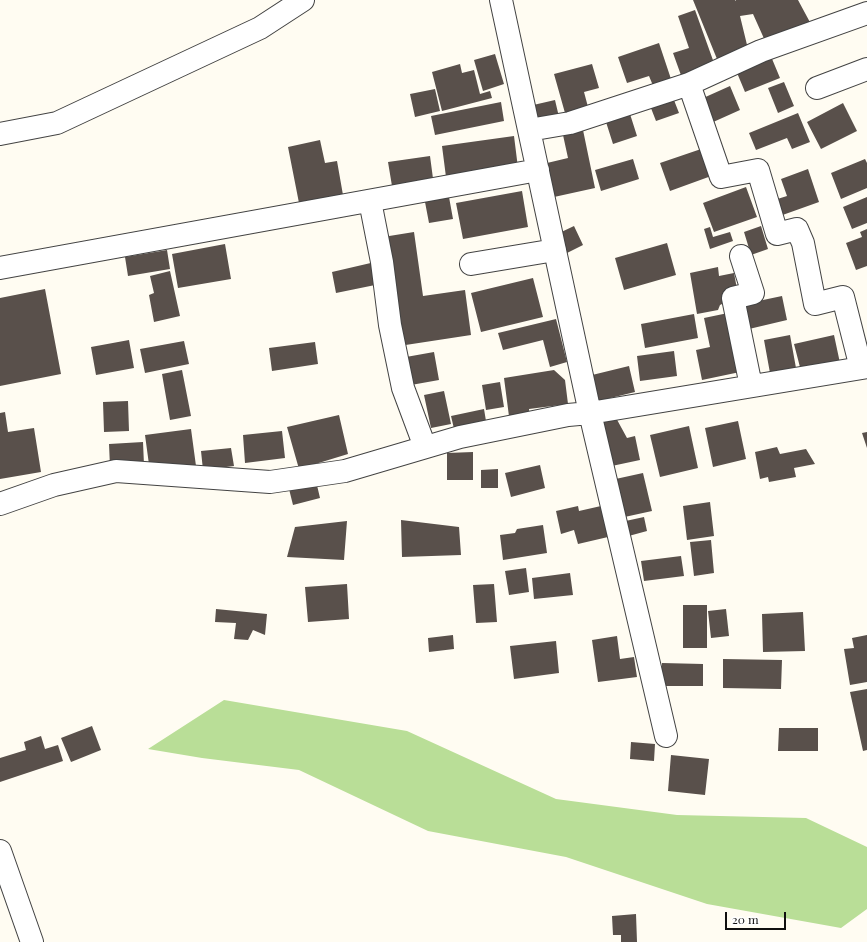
<!DOCTYPE html>
<html>
<head>
<meta charset="utf-8">
<style>
	body { margin:0 }
	#map { position:relative; width:867px; height:942px; overflow:hidden; background:#fffcf2; font-family:"Playfair Display",serif }
	canvas { display:block }
	.scale { position:absolute; left:725px; top:912px; width:61px; height:18px; box-sizing:border-box; border:2px solid #101010; border-top:0; padding-left:5px; font-size:12px; line-height:14px; white-space:nowrap; color:#101010; -webkit-text-stroke:3px #fff; paint-order:stroke }
</style>
</head>
<body>
<div id="map">
<canvas width="867" height="942"></canvas>
<div class="scale">20 m</div>
</div>
<script>
const g = document.querySelector('canvas').getContext('2d');
g.lineJoin = 'round';
function fillPath(path, color) { g.fillStyle = color; g.fill(path, 'evenodd'); }
const shape = rows => new Path2D(rows.map(r => 'M' + r).join(''));
function strokePath(path, color, width, dash) { g.strokeStyle = color; g.lineWidth = width; g.lineCap = dash ? 'butt' : 'round'; g.setLineDash(dash || []); g.stroke(path); }
fillPath(shape([
	[224,700,407,731,556,799,677,815,806,818,867,847,867,909,841,928,707,904,566,857,428,831,299,770,202,758,148,749]
]), '#b9de97');
fillPath(shape([
	[693,0,735,0,735,1,736,0,798,0,812,26,766,43,753,14,740,16,748,49,717,59],
	[695,10,714,63,696,69,697,72,682,78,673,53,689,48,678,16],
	[659,43,672,82,654,88,649,76,627,83,618,57],
	[495,54,504,84,483,91,474,60],
	[770,54,780,78,745,92,735,68],
	[460,64,462,73,474,70,480,94,490,91,492,98,442,111,432,72],
	[592,64,599,88,584,92,588,107,565,113,554,74],
	[784,82,794,106,778,113,768,88],
	[730,86,740,110,711,123,701,99],
	[435,89,440,111,415,117,410,94],
	[672,95,679,113,656,121,649,103],
	[555,100,559,117,533,123,529,106],
	[501,102,504,121,435,135,431,116],
	[843,103,857,131,821,149,807,122],
	[798,113,810,142,792,149,787,138,756,150,749,133],
	[630,114,637,136,613,144,606,122],
	[583,130,595,188,554,197,547,163,568,158,563,135],
	[514,136,518,168,446,177,442,146],
	[320,140,325,163,337,161,343,195,299,203,288,147],
	[704,148,714,175,670,191,660,163],
	[430,156,434,186,393,192,388,162],
	[633,159,639,179,601,191,595,170],
	[865,159,867,163,867,188,841,199,831,173],
	[808,169,819,202,777,217,771,201,787,196,781,179],
	[746,187,757,217,714,232,703,203],
	[522,191,528,227,463,239,456,203],
	[449,197,453,219,429,223,425,202],
	[867,197,867,223,852,229,843,207],
	[574,226,583,245,557,258,555,235],
	[761,226,768,249,751,255,744,232],
	[710,227,713,237,730,232,733,241,710,249,704,229],
	[867,229,867,266,856,270,846,243,862,237,860,232],
	[414,232,423,296,465,290,471,335,399,346,383,237],
	[667,243,676,275,624,290,615,258],
	[225,244,231,279,178,288,172,254],
	[167,250,170,269,128,276,125,257],
	[375,262,380,284,336,293,332,272],
	[718,267,719,276,734,273,737,289,724,291,724,303,720,305,718,310,697,314,690,273],
	[170,271,180,316,154,322,149,295,154,293,150,276],
	[533,278,543,317,481,332,471,293],
	[45,289,61,374,0,386,0,298],
	[782,296,787,320,749,329,744,304],
	[728,313,740,372,702,380,696,350,710,347,704,318],
	[694,314,698,338,645,348,641,324],
	[556,319,567,362,550,367,543,340,503,350,498,333],
	[790,335,796,368,770,373,764,340],
	[834,335,840,363,801,371,794,344],
	[129,340,134,368,96,375,91,347],
	[184,341,189,364,145,373,140,349],
	[315,342,318,364,272,371,269,348],
	[674,351,677,376,640,381,637,356],
	[434,352,439,380,411,385,406,357],
	[629,366,635,392,594,402,588,376],
	[182,370,191,416,170,420,162,374],
	[554,370,565,380,568,404,529,409,530,421,510,424,504,378],
	[500,382,504,407,486,410,482,385],
	[444,391,451,424,431,428,424,395],
	[128,401,129,431,104,432,103,402],
	[484,409,487,427,455,433,451,416],
	[5,412,8,432,34,428,41,472,0,479,0,413],
	[339,415,348,454,299,469,287,427],
	[615,416,627,438,635,436,640,460,607,467,597,426],
	[738,421,746,459,713,467,705,428],
	[689,426,698,468,660,477,650,435],
	[191,429,196,466,150,472,145,435],
	[282,431,285,458,245,463,243,435],
	[867,432,867,448,862,433],
	[143,442,144,465,110,467,109,444],
	[777,447,780,454,806,449,815,464,794,468,796,477,769,482,768,477,760,479,755,452],
	[231,448,234,466,203,470,201,451],
	[473,452,473,480,447,480,447,453],
	[540,465,545,488,511,497,505,473],
	[498,469,498,488,481,488,481,470],
	[643,473,652,511,620,518,611,480],
	[316,481,320,498,293,505,289,489],
	[710,502,714,536,687,540,683,506],
	[578,506,579,511,601,506,608,537,578,544,574,530,561,534,556,511],
	[644,517,647,531,625,537,621,522],
	[401,520,459,527,461,555,402,557],
	[347,521,344,560,287,557,295,527],
	[543,525,547,553,503,560,500,535,515,533,517,529],
	[711,540,714,573,694,576,690,542],
	[681,556,684,576,644,581,641,561],
	[526,568,529,592,509,595,505,571],
	[570,573,573,595,534,599,532,578],
	[347,584,349,619,308,622,305,587],
	[494,584,497,622,476,623,473,585],
	[683,605,707,605,707,648,683,648],
	[216,609,267,614,265,635,253,630,248,640,234,639,236,623,215,622],
	[726,609,729,636,711,638,708,611],
	[803,612,805,651,763,652,762,614],
	[453,635,454,649,429,652,428,638],
	[867,635,867,682,850,685,844,649,854,648,852,638],
	[617,636,620,659,634,657,637,677,598,682,592,640],
	[556,641,559,673,514,679,510,646],
	[723,659,782,660,781,689,723,688],
	[662,663,703,664,703,686,661,686],
	[867,689,867,750,863,751,850,692],
	[92,726,101,750,71,762,61,738],
	[779,728,818,728,818,751,778,751],
	[41,736,45,749,58,745,63,761,0,782,0,758,26,750,24,742],
	[631,742,655,744,654,761,630,759],
	[671,755,709,759,705,795,668,791],
	[636,914,637,942,621,942,621,935,613,935,612,916]
]), '#59504b');
const minor = shape([
	[501,0,590,413,666,736],
	[689,84,721,177,758,170,777,234,797,229,803,243,815,304,843,297,861,368],
	[817,88,867,69],
	[529,130,570,123,689,84,761,51,867,13],
	[0,134,57,123,260,28,303,0],
	[370,201,382,262,390,325,403,388,425,447],
	[741,256,753,293,733,298,751,386],
	[471,264,555,250],
	[0,268,538,170],
	[0,504,54,485,116,471,270,482,345,471,460,437,568,415,590,413,867,367],
	[0,851,32,942]
]);
strokePath(minor, '#434343', 24);
strokePath(minor, '#fff', 22);
</script>
</body>
</html>
